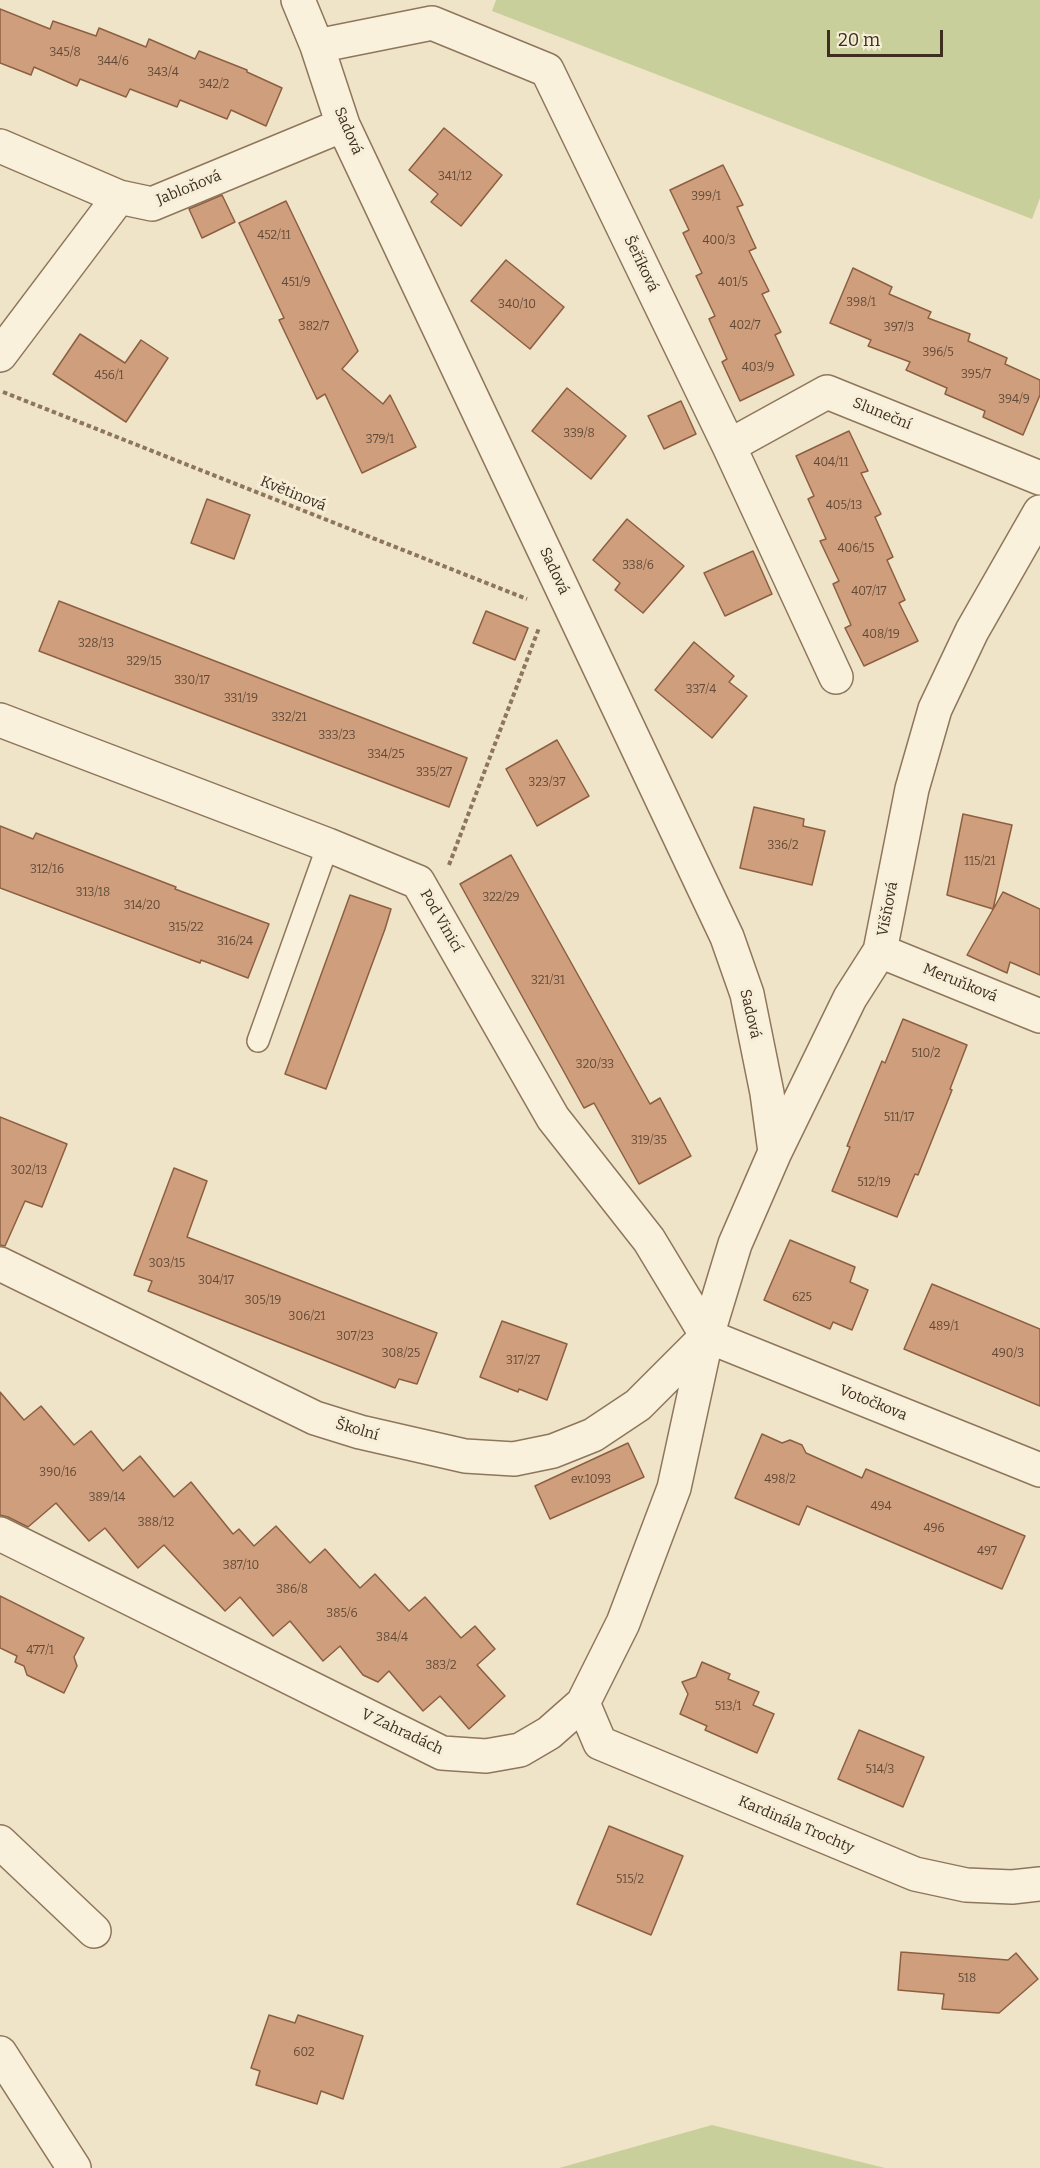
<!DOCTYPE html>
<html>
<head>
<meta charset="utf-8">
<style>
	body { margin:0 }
	#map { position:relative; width:1040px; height:2168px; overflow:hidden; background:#f0e4c8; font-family:Bitter,serif }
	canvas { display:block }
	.scale { position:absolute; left:827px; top:30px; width:116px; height:27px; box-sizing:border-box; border:3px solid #3d2e20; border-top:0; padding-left:8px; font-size:18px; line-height:21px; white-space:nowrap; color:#3d2e20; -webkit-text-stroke:4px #f7eed8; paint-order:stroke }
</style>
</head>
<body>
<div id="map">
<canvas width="1040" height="2168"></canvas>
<div class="scale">20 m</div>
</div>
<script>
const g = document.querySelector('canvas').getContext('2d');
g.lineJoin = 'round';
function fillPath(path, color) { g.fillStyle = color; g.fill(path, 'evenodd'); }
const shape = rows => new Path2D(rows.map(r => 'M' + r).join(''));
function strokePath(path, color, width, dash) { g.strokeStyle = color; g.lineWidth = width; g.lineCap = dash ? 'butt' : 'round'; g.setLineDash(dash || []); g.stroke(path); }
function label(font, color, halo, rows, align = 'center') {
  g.font = font + ' Bitter,serif'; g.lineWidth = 6; g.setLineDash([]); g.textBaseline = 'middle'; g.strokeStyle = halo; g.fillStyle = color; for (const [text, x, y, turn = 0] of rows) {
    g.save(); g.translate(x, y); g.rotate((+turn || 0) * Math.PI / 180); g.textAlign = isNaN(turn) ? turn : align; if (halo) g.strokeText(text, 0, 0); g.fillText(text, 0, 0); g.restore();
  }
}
fillPath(shape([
	[496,0,1040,0,1040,198,1032,219,492,11],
	[712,2125,885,2168,559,2168]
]), '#c9cf9b');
const building = shape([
	[0,9,50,29,53,21,96,36,99,28,146,47,149,39,195,59,199,51,247,70,247,72,282,88,266,126,231,110,227,119,180,100,177,107,130,89,126,97,80,79,77,86,34,67,31,75,0,63,0,9],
	[444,128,502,175,461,226,431,202,438,194,409,170,444,128],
	[723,165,743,205,737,207,756,248,749,251,769,291,762,294,781,332,775,335,794,375,740,401,722,362,727,359,709,319,715,316,696,276,702,273,683,233,689,230,670,190,723,165],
	[222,195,235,222,202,238,189,209,222,195],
	[286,201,358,351,342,369,383,404,390,395,416,447,362,473,325,394,317,399,279,320,284,318,239,223,286,201],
	[506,260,564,307,530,349,471,301,506,260],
	[853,268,892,287,889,294,931,312,928,318,970,334,968,341,1007,358,1005,364,1040,380,1040,395,1023,435,983,417,985,411,945,394,947,388,906,370,910,362,868,346,871,340,830,323,853,268],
	[80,334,125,363,141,340,168,358,126,422,53,374,80,334],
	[567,388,626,436,591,479,532,431,567,388],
	[681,401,696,434,664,449,648,416,681,401],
	[849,431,868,471,861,473,881,514,875,517,893,557,887,560,905,600,899,603,918,641,864,666,845,628,851,625,833,584,839,581,820,541,826,539,808,499,814,496,796,456,849,431],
	[207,499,250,515,234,559,191,543,207,499],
	[627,519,684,566,643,613,615,590,620,583,593,560,627,519],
	[753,551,772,594,725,616,704,573,753,551],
	[59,601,467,758,449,807,39,651,59,601],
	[486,611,528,628,515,660,473,643,486,611],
	[694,642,734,676,729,682,747,696,712,738,655,690,694,642],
	[557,740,589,796,537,826,506,769,557,740],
	[754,807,804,819,803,826,825,831,812,885,740,868,754,807],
	[963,814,1012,825,993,909,947,895,963,814],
	[0,826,33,839,36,833,176,887,175,889,269,924,248,978,201,960,200,963,0,888,0,826],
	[511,855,650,1104,660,1098,691,1156,639,1184,594,1103,584,1108,460,884,511,855],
	[1003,892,1040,909,1040,975,1010,962,1007,973,967,955,1003,892],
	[350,895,391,909,385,929,326,1089,285,1074,350,895],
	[903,1019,967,1045,950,1089,952,1090,918,1175,915,1174,897,1217,832,1191,850,1147,847,1146,882,1061,885,1063,903,1019],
	[0,1117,67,1144,42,1207,25,1201,5,1246,0,1245,0,1117],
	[174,1168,207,1181,187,1237,437,1333,417,1384,399,1379,395,1388,148,1291,152,1281,134,1275,174,1168],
	[790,1240,855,1267,850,1282,868,1290,852,1330,833,1322,830,1329,764,1300,790,1240],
	[932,1284,1040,1329,1040,1406,904,1349,932,1284],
	[502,1321,567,1344,547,1400,519,1389,518,1392,480,1377,502,1321],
	[0,1392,24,1420,41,1406,74,1445,91,1431,123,1471,140,1456,174,1497,191,1482,233,1534,239,1529,254,1546,276,1526,310,1563,325,1549,360,1588,375,1574,409,1611,425,1597,461,1638,475,1626,495,1649,477,1665,505,1696,469,1729,440,1696,423,1711,389,1671,378,1682,363,1675,340,1646,323,1661,290,1621,273,1636,240,1597,225,1611,164,1545,138,1568,105,1528,89,1541,56,1503,28,1527,8,1517,0,1515,0,1392],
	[762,1434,782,1443,790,1440,802,1445,806,1453,862,1478,866,1469,1025,1536,1002,1589,807,1506,799,1525,735,1498,762,1434],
	[628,1443,644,1477,550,1519,535,1486,628,1443],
	[0,1596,84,1638,74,1657,77,1666,64,1693,27,1675,24,1666,15,1662,17,1656,0,1648,0,1596],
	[702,1662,730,1674,728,1679,759,1692,753,1705,774,1714,757,1753,705,1730,707,1726,680,1714,688,1694,682,1682,696,1677,702,1662],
	[859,1730,924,1757,903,1807,838,1779,859,1730],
	[609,1826,683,1856,651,1935,577,1904,609,1826],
	[901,1952,1008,1960,1016,1953,1038,1979,999,2013,942,2009,944,1994,898,1990,901,1952],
	[269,2015,295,2023,298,2015,363,2036,343,2099,321,2091,317,2104,256,2085,260,2071,251,2068,269,2015]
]);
fillPath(building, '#cf9f7d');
strokePath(building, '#8d5f41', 1.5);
const lane = shape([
	[258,1041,328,845]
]);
const street = shape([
	[298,0,317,46,343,125,727,937,747,994,767,1093,775,1152],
	[317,46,432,23,547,70,729,446,836,677],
	[0,146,119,197,152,204,343,125],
	[0,355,119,197],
	[729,446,827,392,1040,478],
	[0,720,328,845,418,882,553,1118,649,1240,707,1336],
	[880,951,1040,1016],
	[0,1264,315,1418,360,1432,465,1456,514,1459,553,1451,593,1435,638,1405,707,1336],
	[707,1336,1040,1470],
	[0,1534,442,1753,486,1756,520,1750,549,1733,583,1703,623,1623,674,1488,707,1336,735,1244,775,1152,850,998,880,951,912,789,935,709,972,631,1040,512],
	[583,1703,600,1743,915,1874,966,1885,1012,1887,1040,1884],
	[0,1842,94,1931],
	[0,2053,74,2168]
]);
strokePath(lane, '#8d765c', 24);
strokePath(street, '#8d765c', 36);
strokePath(shape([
	[3,392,527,599],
	[449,865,539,628]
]), '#8d765c', 4, [4.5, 3]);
strokePath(lane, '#faf1dc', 21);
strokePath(street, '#faf1dc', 33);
label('12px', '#624a37', null, [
	["345/8",65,53],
	["344/6",113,62],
	["343/4",163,73],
	["342/2",214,85],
	["341/12",455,177],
	["399/1",706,197],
	["452/11",274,236],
	["400/3",719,241],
	["451/9",296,283],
	["401/5",733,283],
	["398/1",861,303],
	["340/10",517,305],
	["402/7",745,326],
	["382/7",314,327],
	["397/3",899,328],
	["396/5",938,353],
	["403/9",758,368],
	["395/7",976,375],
	["456/1",109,376],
	["394/9",1014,400],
	["339/8",579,434],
	["379/1",380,440],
	["404/11",831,463],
	["405/13",844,506],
	["406/15",856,549],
	["338/6",638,566],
	["407/17",869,592],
	["408/19",881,635],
	["328/13",96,644],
	["329/15",144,662],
	["330/17",192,681],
	["337/4",701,690],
	["331/19",241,699],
	["332/21",289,718],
	["333/23",337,736],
	["334/25",386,755],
	["335/27",434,773],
	["323/37",547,783],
	["336/2",783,846],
	["115/21",980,862],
	["312/16",47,870],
	["313/18",93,893],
	["322/29",501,898],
	["314/20",142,906],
	["315/22",186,928],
	["316/24",235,942],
	["321/31",548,981],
	["510/2",926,1054],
	["320/33",595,1065],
	["511/17",899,1118],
	["319/35",649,1141],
	["302/13",29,1171],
	["512/19",874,1183],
	["303/15",167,1264],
	["304/17",216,1281],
	["625",802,1298],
	["305/19",263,1301],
	["306/21",307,1317],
	["489/1",944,1327],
	["307/23",355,1337],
	["308/25",401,1354],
	["490/3",1008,1354],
	["317/27",523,1361],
	["390/16",58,1473],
	["ev.1093",591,1480],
	["498/2",780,1480],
	["389/14",107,1498],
	["494",881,1507],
	["388/12",156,1523],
	["496",934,1529],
	["497",987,1552],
	["387/10",241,1566],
	["386/8",292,1590],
	["385/6",342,1614],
	["384/4",392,1638],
	["477/1",40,1651],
	["383/2",441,1666],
	["513/1",728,1707],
	["514/3",880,1770],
	["515/2",630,1880],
	["518",967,1979],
	["602",304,2053]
]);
label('15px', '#3d2e20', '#f7eed8', [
	["Sadová",348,131,67],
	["Jabloňová",189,188,-22],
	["Šeříková",641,264,64],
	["Sluneční",882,414,22],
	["Květinová",293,494,22],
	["Sadová",554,571,65],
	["Višňová",888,909,-79],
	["Pod Vinicí",441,921,60],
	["Meruňková",960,983,22],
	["Sadová",750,1014,77],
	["Votočkova",873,1403,22],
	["Školní",357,1430,16],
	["V Zahradách",402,1732,25],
	["Kardinála Trochty",796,1825,23]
]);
</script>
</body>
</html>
